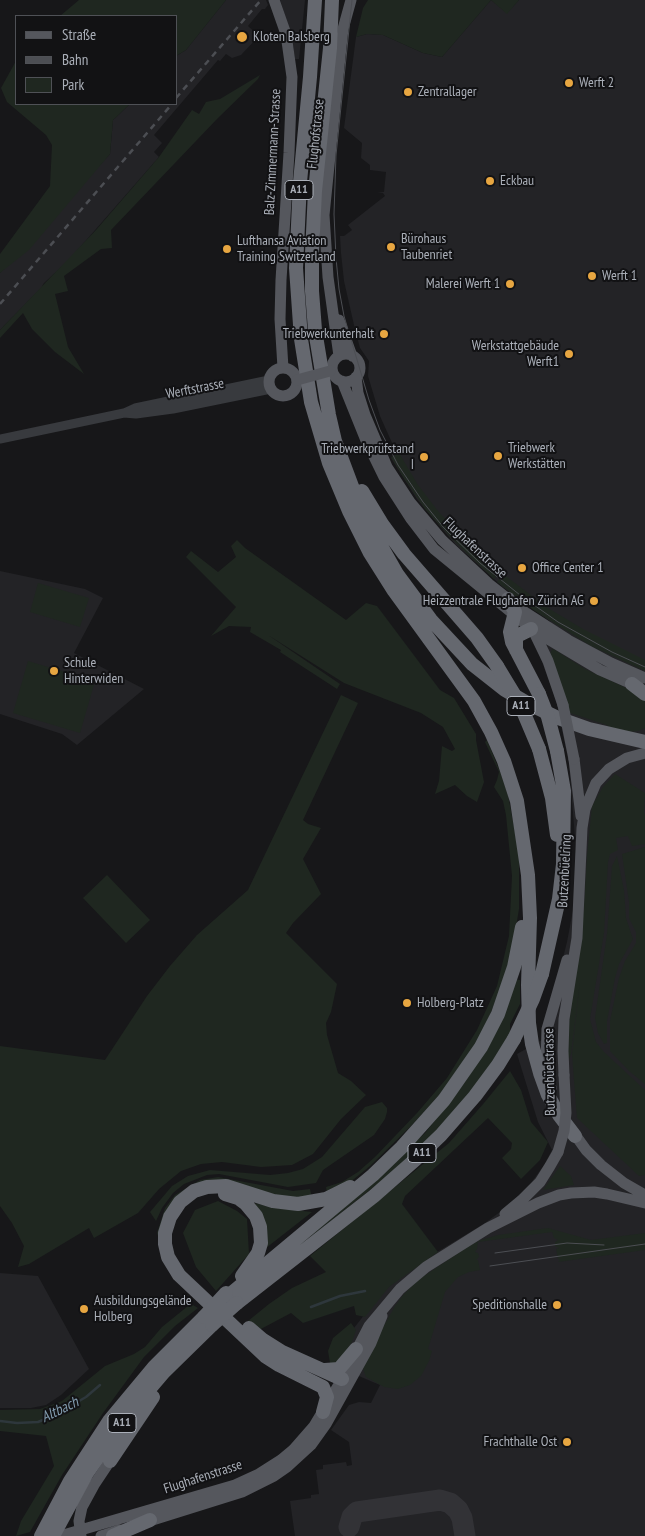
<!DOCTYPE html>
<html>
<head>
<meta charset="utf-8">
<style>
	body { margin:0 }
	#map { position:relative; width:645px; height:1536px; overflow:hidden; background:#171719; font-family:"PT Sans Narrow",sans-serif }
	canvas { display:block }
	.legend { position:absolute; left:15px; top:15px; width:162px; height:90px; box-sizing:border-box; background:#121214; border:1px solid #4f5156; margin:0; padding:6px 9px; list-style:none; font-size:15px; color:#aaafb8 }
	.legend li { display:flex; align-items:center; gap:10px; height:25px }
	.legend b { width:25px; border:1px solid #4f5156 }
</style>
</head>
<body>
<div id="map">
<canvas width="645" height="1536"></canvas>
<ul class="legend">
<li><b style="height:6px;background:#55575d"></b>Straße</li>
<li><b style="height:6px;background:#4c4e53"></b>Bahn</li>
<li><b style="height:14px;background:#1f2720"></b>Park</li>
</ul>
</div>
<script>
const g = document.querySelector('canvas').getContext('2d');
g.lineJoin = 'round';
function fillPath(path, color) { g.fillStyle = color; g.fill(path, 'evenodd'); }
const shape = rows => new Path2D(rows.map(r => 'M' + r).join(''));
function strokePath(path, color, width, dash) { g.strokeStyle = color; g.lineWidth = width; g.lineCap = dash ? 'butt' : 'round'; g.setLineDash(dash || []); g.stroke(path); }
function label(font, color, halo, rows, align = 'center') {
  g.font = font + ' "PT Sans Narrow",sans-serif'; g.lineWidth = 4; g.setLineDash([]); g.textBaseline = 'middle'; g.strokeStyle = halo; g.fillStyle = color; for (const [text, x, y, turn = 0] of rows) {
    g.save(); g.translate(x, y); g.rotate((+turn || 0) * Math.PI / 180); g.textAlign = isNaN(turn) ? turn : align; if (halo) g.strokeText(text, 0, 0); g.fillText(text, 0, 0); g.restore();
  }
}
fillPath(shape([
	[226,0,266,0,268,5,265,9,262,9,248,26,259,36,241,55,232,58,226,54,220,61,218,60,154,135,162,143,154,152,159,157,68,261,44,283,41,288,0,330,0,273,110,154,113,120,130,104,176,104,176,56,186,50],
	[280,0,305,0,299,59,295,59,292,37],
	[491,0,507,13,519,0,645,0,645,1536,295,1536,290,1501,311,1498,311,1495,319,1494,316,1470,323,1469,323,1465,346,1462,347,1466,352,1465,349,1442,331,1430,349,1405,359,1402,371,1403,380,1385,333,1365,354,1328,382,1292,419,1263,485,1223,508,1206,531,1183,544,1165,552,1150,538,1122,517,1054,542,1040,567,942,573,910,576,850,569,764,556,700,538,651,551,622,504,588,455,544,417,499,391,458,397,454,380,416,368,376,369,361,360,348,354,325,344,281,341,253,340,236,344,236,352,230,348,225,385,196,383,193,377,192,384,192,386,172,370,170,370,165,361,158,362,143,344,128,356,37,367,34,383,35,423,53,442,57],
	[0,571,85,589,103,598,74,653,144,689,77,745,62,734,0,714],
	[0,1273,38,1276,89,1369,61,1395,46,1405,31,1408,0,1408]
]), '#232326');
fillPath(shape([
	[79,0,226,0,186,50,176,56,176,16,60,16],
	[368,0,519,0,507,14,491,0,442,57,423,53,383,35,367,34,356,37,363,8],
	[16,61,16,104,130,104,113,120,110,154,29,250,0,273,0,254,50,186,52,145,46,135,7,102,1,88],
	[260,75,258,79,217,119,111,230,112,248,101,249,64,276,68,291,55,294,68,347,84,374,55,352,32,329,23,313,0,338,0,330,96,230,159,157,192,110,199,114,206,102,220,99],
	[399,453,418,485,438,511,469,544,500,572,494,579,454,541,425,509,403,477,391,457],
	[237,540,245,548,346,620,366,603,377,606,440,690,454,698,476,734,476,740,484,782,477,802,467,796,455,785,435,794,439,781,442,746,452,751,455,749,443,727,421,713,344,683,268,635,340,684,337,689,280,652,281,650,250,632,251,627,229,626,211,636,236,607,186,557,191,551,218,572,236,557,231,546],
	[503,574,548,608,583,629,645,660,645,671,591,646,535,611,497,582],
	[38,583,89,598,80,627,30,612],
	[552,649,555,650,585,669,633,691,645,699,645,728,638,731,629,732,610,728,607,725,570,713,550,655],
	[28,661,95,681,80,733,13,713],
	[341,695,358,703,303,820,308,824,321,828,303,859,321,894,293,923,286,933,337,984,331,1012,326,1023,327,1035,338,1073,351,1081,366,1095,341,1119,313,1154,292,1165,261,1167,222,1162,201,1164,181,1171,159,1189,138,1213,94,1238,89,1228,29,1264,18,1267,24,1246,12,1223,0,1206,0,1046,105,1060,147,996,170,966,197,935,248,890],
	[487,740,501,774,508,795,519,853,519,909,509,969,481,1036,441,1093,412,1125,370,1166,343,1188,327,1194,326,1187,342,1182,358,1172,375,1157,417,1113,447,1078,477,1030,497,986,509,936,512,876,506,815,503,801,494,787,497,780,499,772,485,742],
	[615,774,645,793,644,813,645,814,645,844,632,846,628,836,616,838,618,850,610,854,608,862,604,933,590,1019,596,1042,604,1052,645,1090,645,1175,639,1176,577,1118,572,1054,580,981,571,1054,567,1063,566,1047,584,907,587,856,592,806,603,787],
	[645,847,645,1084,629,1071,610,1051,610,1021,619,978,625,961,636,943,636,932,629,918,629,902,622,854],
	[617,856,624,890,626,918,633,939,619,964,615,978,607,1021,607,1043,604,1044,598,1033,595,1018,607,934,612,866],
	[107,875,150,920,126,943,83,898],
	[515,979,520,980,520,1004,510,1024,510,1034,485,1074,441,1128,385,1178,251,1284,383,1171,425,1133,465,1082,488,1046],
	[510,1071,521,1090,531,1122,548,1142,540,1160,521,1179,502,1158,511,1149,512,1143,488,1118,405,1196,402,1204,438,1252,389,1287,365,1317,356,1315,354,1306,303,1323,291,1313,259,1330,248,1321,269,1304,292,1288,326,1272,310,1256,449,1143,484,1103],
	[382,1102,387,1108,387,1112,385,1119,374,1135,323,1170,316,1183,288,1187,219,1174,207,1175,184,1184,173,1193,162,1208,156,1221,150,1212,172,1186,188,1176,210,1170,270,1175,288,1173,303,1169,322,1157,365,1107],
	[560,1166,571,1176,574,1185,543,1190],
	[218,1177,293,1191,310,1189,312,1198,301,1199,200,1184,158,1236,157,1233,165,1208,175,1195,200,1180],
	[218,1201,237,1211,247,1219,249,1254,216,1291,196,1267,183,1233,195,1210],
	[254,1203,278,1208,312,1212,266,1248,261,1215],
	[548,1228,591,1240,645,1233,645,1250,558,1262,560,1260,558,1259,556,1249,559,1248,555,1246,555,1242,558,1240,554,1238,552,1232,478,1242,477,1249,475,1252,478,1253,479,1257,476,1260,478,1260,480,1270,469,1272,458,1277,445,1292,428,1349,432,1351,429,1361,421,1376,410,1385,398,1389,384,1387,366,1377,363,1369,368,1354,395,1306,404,1294,418,1280,469,1246,481,1240,498,1235],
	[193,1305,198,1308,175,1326,144,1357,103,1413,62,1475,30,1532,16,1536,21,1521,54,1466,46,1436,0,1431,0,1410,40,1409,62,1401,105,1366,134,1354,145,1347,162,1327,188,1306],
	[351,1323,356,1330,352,1342,338,1364,330,1363,328,1351,333,1338]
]), '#1f2720');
strokePath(shape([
	[311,1307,340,1296,365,1291],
	[0,1421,17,1423,38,1422,55,1415,86,1397,100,1385]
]), '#2e373c', 2.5);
strokePath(shape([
	[349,1527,352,1517,357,1512,440,1500,450,1503,458,1510,462,1518,465,1536]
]), '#323236', 21);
strokePath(shape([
	[124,413,135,408,269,380],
	[0,439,124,413,136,414,173,409,271,389]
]), '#383a3e', 9);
strokePath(shape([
	[274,0,286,34,292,77,289,153,281,280,280,319,283,368],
	[339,320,352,356],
	'332 368a14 14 0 1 1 28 0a14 14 0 1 1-28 0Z',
	[339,356,328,277,324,215,341,47,343,29,351,0],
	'269 382a14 14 0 1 1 28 0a14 14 0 1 1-28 0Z',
	[356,377,358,393,365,415,387,467,410,502,442,540,489,584,526,613,568,640,611,663,645,678],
	[342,381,365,438,384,477,411,519,434,549,533,630,600,670,632,684,638,685],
	[533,630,548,661,563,705],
	[574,759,581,816],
	[564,1075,563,1051,564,1019,577,938,582,828,585,809,596,783,609,769,627,758,645,753],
	[551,1088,546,1064,547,1029,567,960],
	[571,1129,586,1150,601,1165,624,1183,645,1195],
	[505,1214,523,1199,540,1182,550,1166,558,1152],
	[143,1523,242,1492,274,1476,287,1467,311,1445,326,1424,371,1343,382,1316],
	[60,1536,235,1485,259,1474,281,1460,293,1450,314,1426,338,1386,369,1326,400,1289,426,1267,488,1228,538,1203,559,1195,571,1193,594,1192,607,1194,645,1203],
	[81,1536,79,1521,82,1507,94,1485,110,1461],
	[101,1536,120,1530]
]), '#55575d', 11);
strokePath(shape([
	[315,0,310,77,300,182,296,268,301,339,311,402,329,463,349,511,370,553,394,591,474,701,491,732,504,761,517,801,528,875,530,918,528,985,529,1023,532,1044,540,1073,548,1095,559,1115,575,1136],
	[332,0,330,48,315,191,312,253,312,291,315,330,329,415,335,441,353,489,372,530,397,574,431,620,472,664,505,690,529,704,558,718,589,729,645,742],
	[362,491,382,524,404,554,477,638,497,666],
	[508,599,515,612,510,632,512,642,539,694],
	[516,650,516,640,517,636,531,629],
	[632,684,645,694],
	[539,749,552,798,557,835],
	[542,974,559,899,563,864,564,791,557,751],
	[225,1194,238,1198,246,1204,256,1216,260,1227,261,1243,258,1253,242,1276],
	[228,1296,373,1175,402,1147,444,1100,481,1047,498,1014,514,967,522,927],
	[237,1303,374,1196,416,1159,441,1135,475,1096,498,1065,514,1039],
	[249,1328,263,1340,282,1352,342,1379],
	[325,1370,339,1369,356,1349],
	[323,1412,327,1397,323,1387,279,1365,265,1356,179,1275,168,1257,165,1244,165,1233,170,1217,180,1202,194,1191,207,1187,226,1186,273,1201,298,1204,326,1199,350,1187],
	[110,1461,153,1397],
	[41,1536,70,1481,109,1421,154,1367,204,1317],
	[53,1536,87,1473,129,1413,164,1372,212,1325],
	[113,1536,150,1520]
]), '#65686f', 14);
strokePath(shape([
	[352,0,336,155,334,214,336,258,339,289,344,316,369,400,380,430,398,465,423,502,444,528,480,563,520,595,558,622,612,652,645,667],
	[495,1253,567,1243,604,1245],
	[490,1266,645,1244]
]), '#4c4e53', 1);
strokePath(shape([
	[176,98,261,0],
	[0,304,172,104]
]), '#4c4e53', 2.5, [6, 5]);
strokePath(shape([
	[297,380,330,371],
	[563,705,574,759],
	[558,1152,564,1131,566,1113,564,1075]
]), '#55575d', 11);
strokePath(shape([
	[497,666,520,704,539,749],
	[539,694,548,717,557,751],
	[514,1039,533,999,542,974],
	[204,1317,226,1293],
	[212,1325,237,1303]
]), '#65686f', 14);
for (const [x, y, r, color] of [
	[242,37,6,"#e7a641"],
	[569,83,5,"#e7a641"],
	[408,92,5,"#e7a641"],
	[490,181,5,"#e7a641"],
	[391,247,5,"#e7a641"],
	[227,249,5,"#e7a641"],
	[592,276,5,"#e7a641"],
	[510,284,5,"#e7a641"],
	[384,334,5,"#e7a641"],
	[569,354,5,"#e7a641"],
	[498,456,5,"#e7a641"],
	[424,457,5,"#e7a641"],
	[522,568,5,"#e7a641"],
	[594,601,5,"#e7a641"],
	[54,671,5,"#e7a641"],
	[407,1003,5,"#e7a641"],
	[557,1305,5,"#e7a641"],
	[84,1309,5,"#e7a641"],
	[567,1442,5,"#e7a641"]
]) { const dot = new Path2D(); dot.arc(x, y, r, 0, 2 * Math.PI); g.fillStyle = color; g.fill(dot); strokePath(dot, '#121214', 2); }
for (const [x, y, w] of [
	[299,190,28],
	[521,706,28],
	[422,1153,28],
	[122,1423,28]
]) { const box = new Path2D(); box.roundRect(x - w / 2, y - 9.5, w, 19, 4); g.fillStyle = '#121214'; g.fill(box); strokePath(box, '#aaafb8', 1); }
label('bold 12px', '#aaafb8', null, [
	["A11",299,190],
	["A11",521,706],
	["A11",422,1153],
	["A11",122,1423]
]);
label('14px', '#aaafb8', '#121214', [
	["Kloten Balsberg",253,37],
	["Werft 2",579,83],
	["Zentrallager",418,92],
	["Eckbau",500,181],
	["Bürohaus",401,239],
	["Taubenriet",401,255],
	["Lufthansa Aviation",237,241],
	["Training Switzerland",237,257],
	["Werft 1",602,276],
	["Malerei Werft 1",500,284,"right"],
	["Triebwerkunterhalt",374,334,"right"],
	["Werkstattgebäude",559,346,"right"],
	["Werft1",559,362,"right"],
	["Triebwerk",508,448],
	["Werkstätten",508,464],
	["Triebwerkprüfstand",414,449,"right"],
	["I",414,465,"right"],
	["Office Center 1",532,568],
	["Heizzentrale Flughafen Zürich AG",584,601,"right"],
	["Schule",64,663],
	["Hinterwiden",64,679],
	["Holberg-Platz",417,1003],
	["Ausbildungsgelände",94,1301],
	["Holberg",94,1317],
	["Speditionshalle",547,1305,"right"],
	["Frachthalle Ost",557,1442,"right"]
], 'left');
label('14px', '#aaafb8', '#121214', [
	["Flughofstrasse",316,134,-84],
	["Balz-Zimmermann-Strasse",273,152,-87],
	["Werftstrasse",195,389,-11],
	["Flughafenstrasse",475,548,43],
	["Butzenbüelring",565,871,-87],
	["Butzenbüelstrasse",550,1072,-91],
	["Flughafenstrasse",203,1477,-18]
]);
label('italic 15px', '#849eb1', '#121214', [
	["Altbach",60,1410,-26]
]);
</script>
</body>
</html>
